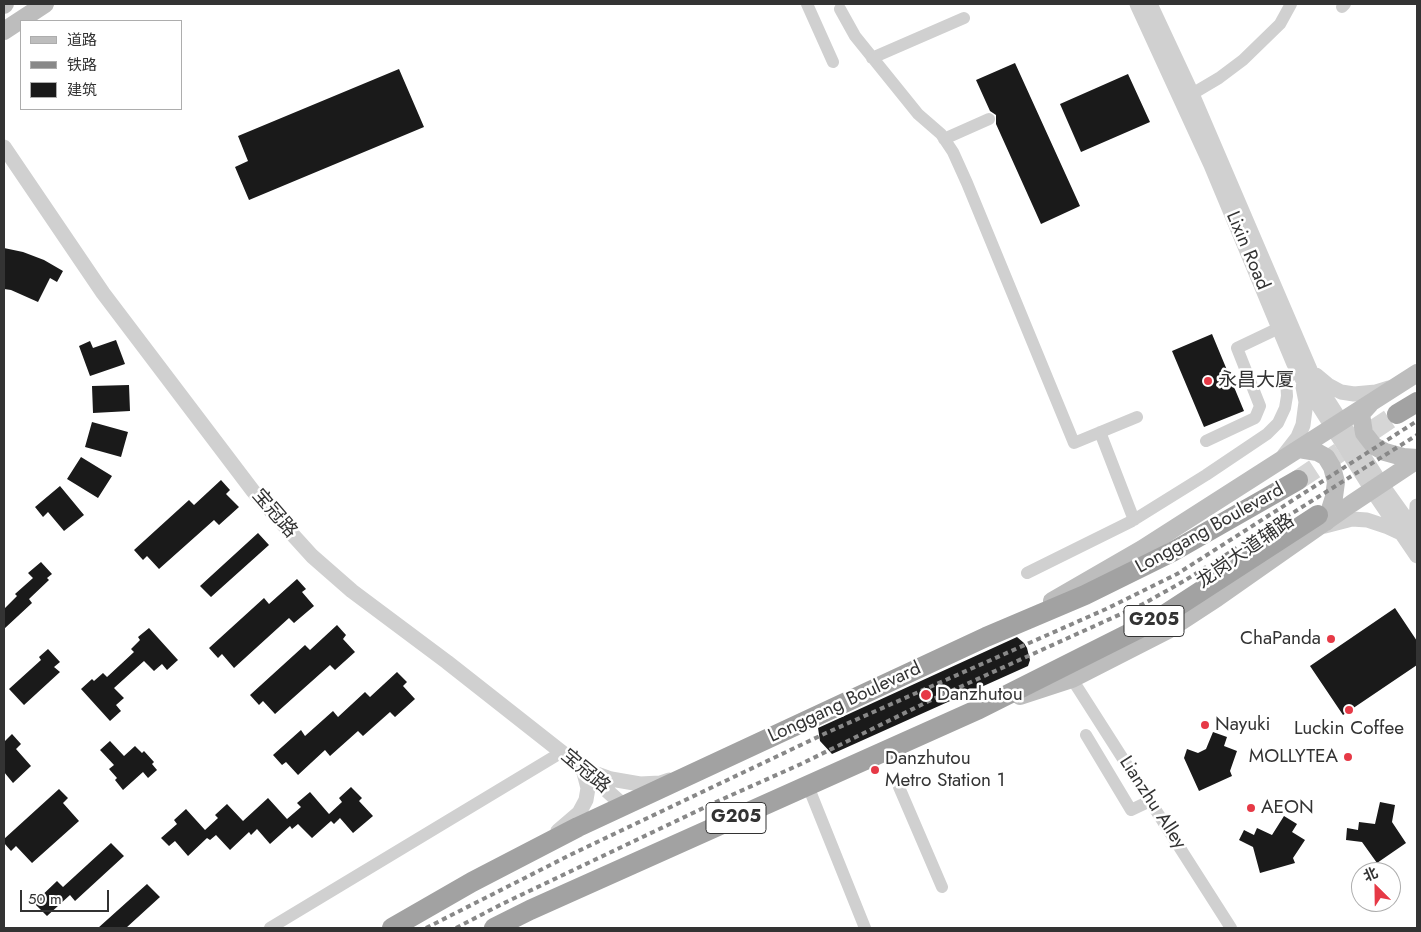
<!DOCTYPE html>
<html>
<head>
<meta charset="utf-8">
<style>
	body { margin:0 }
	#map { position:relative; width:1421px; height:932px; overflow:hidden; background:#fff; font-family:Jost,"Noto Sans SC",sans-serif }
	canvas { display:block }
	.frame { position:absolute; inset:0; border:5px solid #333; pointer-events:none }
	.legend { position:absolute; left:20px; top:20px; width:162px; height:90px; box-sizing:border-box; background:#fff; border:1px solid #adadad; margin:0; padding:6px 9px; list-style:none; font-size:15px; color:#333 }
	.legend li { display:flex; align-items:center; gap:10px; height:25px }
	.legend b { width:25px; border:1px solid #adadad }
	.north { position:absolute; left:1351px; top:862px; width:50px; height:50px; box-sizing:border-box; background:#fff; border:1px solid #adadad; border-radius:50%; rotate:337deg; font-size:14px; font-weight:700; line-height:20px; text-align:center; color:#333 }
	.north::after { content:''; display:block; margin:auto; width:18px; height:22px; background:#e63946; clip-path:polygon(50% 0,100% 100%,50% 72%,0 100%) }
	.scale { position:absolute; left:20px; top:890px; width:89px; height:22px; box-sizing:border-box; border:2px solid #333; border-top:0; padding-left:6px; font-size:15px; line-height:18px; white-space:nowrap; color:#333; -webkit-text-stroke:4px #fff; paint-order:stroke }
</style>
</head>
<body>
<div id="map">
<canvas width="1421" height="932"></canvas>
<div class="frame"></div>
<ul class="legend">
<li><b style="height:6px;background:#bdbdbd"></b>道路</li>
<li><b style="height:6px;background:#888"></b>铁路</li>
<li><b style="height:14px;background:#1a1a1a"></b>建筑</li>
</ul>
<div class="north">北</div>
<div class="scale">50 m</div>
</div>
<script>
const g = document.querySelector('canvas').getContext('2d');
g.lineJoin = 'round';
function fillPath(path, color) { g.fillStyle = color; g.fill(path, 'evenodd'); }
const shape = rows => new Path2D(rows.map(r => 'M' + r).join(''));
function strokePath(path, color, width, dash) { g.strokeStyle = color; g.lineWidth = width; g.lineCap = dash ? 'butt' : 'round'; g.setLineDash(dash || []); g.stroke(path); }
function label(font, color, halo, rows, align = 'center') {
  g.font = font + ' Jost,"Noto Sans SC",sans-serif'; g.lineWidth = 5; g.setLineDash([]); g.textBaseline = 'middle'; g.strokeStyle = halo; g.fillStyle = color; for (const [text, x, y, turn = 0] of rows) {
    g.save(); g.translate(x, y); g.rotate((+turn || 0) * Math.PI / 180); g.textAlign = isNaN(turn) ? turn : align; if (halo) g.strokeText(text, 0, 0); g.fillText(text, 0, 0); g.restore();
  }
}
fillPath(shape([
	[1015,63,1080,206,1041,224,996,124,996,115,990,111,976,80],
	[399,69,424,127,249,200,235,167,248,161,238,136],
	[1128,74,1150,122,1081,152,1060,104],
	[4,248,23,252,44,260,63,271,57,282,50,278,38,302,11,290,4,289],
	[1212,334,1244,411,1204,427,1172,351],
	[116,340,125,364,90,376,79,346,90,341,93,348],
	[129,385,130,411,93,413,92,386],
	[92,422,128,432,121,457,85,447],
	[81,457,112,476,98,498,67,479],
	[221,480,230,490,226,494,239,507,219,525,214,520,159,569,147,556,143,560,134,550,189,500,194,505],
	[60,486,84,515,64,531,48,512,43,517,35,507],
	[258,533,269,545,211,597,200,586],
	[41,562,52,574,47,578,49,580,29,599,32,603,4,629,4,609,17,596,15,594,33,578,28,573],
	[297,579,306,589,302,592,314,606,294,623,289,618,234,668,222,654,218,658,209,648,264,598,269,604],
	[1395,608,1417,641,1417,665,1343,715,1310,666],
	[337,625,346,635,343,639,355,652,335,670,330,665,275,714,263,701,259,705,250,695,305,645,310,650],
	[149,628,178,660,167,670,162,664,154,671,144,661,114,688,124,698,116,705,121,711,110,721,81,689,92,679,94,681,103,673,107,677,134,652,131,649,140,640,138,637],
	[1017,637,1024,643,1027,648,1030,660,1028,666,832,754,820,741,818,728],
	[48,649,60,662,54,667,60,672,24,705,9,689,41,660,39,657],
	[397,672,407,682,403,686,415,699,395,717,390,712,363,736,358,731,330,756,325,750,298,775,286,762,282,765,273,755,301,730,305,736,333,711,338,717,365,692,370,697],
	[1213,732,1227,737,1224,746,1237,751,1230,771,1232,776,1199,791,1184,758,1187,749,1198,753,1206,749],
	[12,734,21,744,16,749,31,766,13,783,4,772,4,742],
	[110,741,124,756,135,746,142,753,144,751,154,762,152,764,157,770,148,778,143,772,123,790,115,780,117,778,109,769,114,765,100,750],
	[351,787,362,798,359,801,373,816,353,833,340,818,334,824,331,821,312,838,298,824,292,829,290,826,270,844,257,829,251,835,249,832,230,850,216,835,210,840,207,838,188,856,175,841,169,846,161,838,177,824,174,820,186,809,205,830,218,818,215,815,227,804,243,821,268,798,287,819,301,807,297,803,310,792,329,814,342,802,339,798],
	[59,789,68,798,63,803,79,821,32,863,16,846,11,851,4,843,4,839],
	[1380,802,1395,805,1392,822,1406,843,1377,863,1362,842,1346,840,1347,828,1358,830,1359,822,1375,824],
	[1284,816,1297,824,1292,832,1305,840,1293,858,1295,863,1260,873,1253,847,1239,840,1244,830,1254,835,1257,828,1272,835],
	[111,843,124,856,75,901,70,895,47,916,34,903,57,881,63,887],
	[147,884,160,897,126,928,98,928]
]), '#1a1a1a');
strokePath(shape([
	[1298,480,1397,414]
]), '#d6d6d6', 20, [20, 10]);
strokePath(shape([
	[807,4,833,62],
	[1342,7,1345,4],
	[840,9,855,36,918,114,941,134,953,152,967,183,1074,443,1137,417],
	[872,58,964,18],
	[1192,94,1219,78,1243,60,1280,24,1291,4],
	[944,139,989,119],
	[1100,432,1134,520],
	[1206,441,1255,418,1260,406,1237,348,1279,328],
	[1027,573,1132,521,1206,475,1267,434,1278,423,1285,408,1287,396,1286,379,1297,370],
	[1072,679,1231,928],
	[1086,735,1131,810,1150,801],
	[808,786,865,928],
	[899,787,942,887],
	[270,928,562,752]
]), '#d0d0d0', 12);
strokePath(shape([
	[1137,4,1211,165,1294,364,1305,384,1372,490,1417,556],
	[1150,4,1192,94,1314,379,1382,485,1417,534],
	[4,147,103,293,253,491,312,556,352,591,447,662,583,769,624,806],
	[1316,375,1328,385,1341,392,1354,394,1376,392,1389,388],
	[1284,455,1298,437,1303,425,1306,402,1303,387],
	[1325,526,1352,519,1367,520,1388,527,1403,534],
	[1415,530,1417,506],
	[558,831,579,813,586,800,588,788,583,769,611,779,640,784,660,783,669,780]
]), '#d0d0d0', 15);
strokePath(shape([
	[4,5,5,4],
	[4,31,45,4],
	[1370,404,1361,414,1364,433,1374,446,1385,452,1403,457,1417,458],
	[1299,449,1317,452,1326,457,1332,467,1336,482,1334,497,1326,522],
	[1052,601,1142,549,1417,373],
	[1020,696,1072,679,1168,630,1217,598,1351,504,1417,460]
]), '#bdbdbd', 18);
strokePath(shape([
	[1397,414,1417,402],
	[392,928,472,882,578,827,986,637,1085,595,1172,552,1298,480],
	[494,928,530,910,979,709,1158,619,1318,515]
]), '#a2a2a2', 20);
strokePath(shape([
	[426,928,572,854,826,733,1106,609,1177,574,1417,421],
	[456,928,502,904,716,802,801,764,929,701,1143,604,1184,581,1417,435]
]), '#888', 4, [5, 4]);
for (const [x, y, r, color] of [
	[1208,381,5,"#e63946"],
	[1331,639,5,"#e63946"],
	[926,695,6,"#e63946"],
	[1349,710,5,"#e63946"],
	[1205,725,5,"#e63946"],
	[1348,757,5,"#e63946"],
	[875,770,5,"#e63946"],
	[1251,808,5,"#e63946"]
]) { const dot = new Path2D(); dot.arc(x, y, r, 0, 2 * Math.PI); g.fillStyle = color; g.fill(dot); strokePath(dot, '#fff', 2); }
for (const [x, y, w] of [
	[1154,621,60],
	[736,818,60]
]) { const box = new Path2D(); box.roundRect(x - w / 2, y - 15.5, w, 31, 4); g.fillStyle = '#fff'; g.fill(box); strokePath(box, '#333', 1); }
label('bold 18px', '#333', null, [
	["G205",1154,621],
	["G205",736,818]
]);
label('19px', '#333', '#fff', [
	["Lixin Road",1247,251,67],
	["宝冠路",274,514,49],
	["Longgang Boulevard",1210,529,-29],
	["龙岗大道辅路",1246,552,-35],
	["Longgang Boulevard",845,703,-25],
	["宝冠路",585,772,40],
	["Lianzhu Alley",1152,803,57]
]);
label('19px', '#333', '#fff', [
	["永昌大厦",1218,381],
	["ChaPanda",1321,639,"right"],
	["Danzhutou",937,695],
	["Nayuki",1215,725],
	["Luckin Coffee",1349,729,"center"],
	["MOLLYTEA",1338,757,"right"],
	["Danzhutou",885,759],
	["Metro Station 1",885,781],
	["AEON",1261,808]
], 'left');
</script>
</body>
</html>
